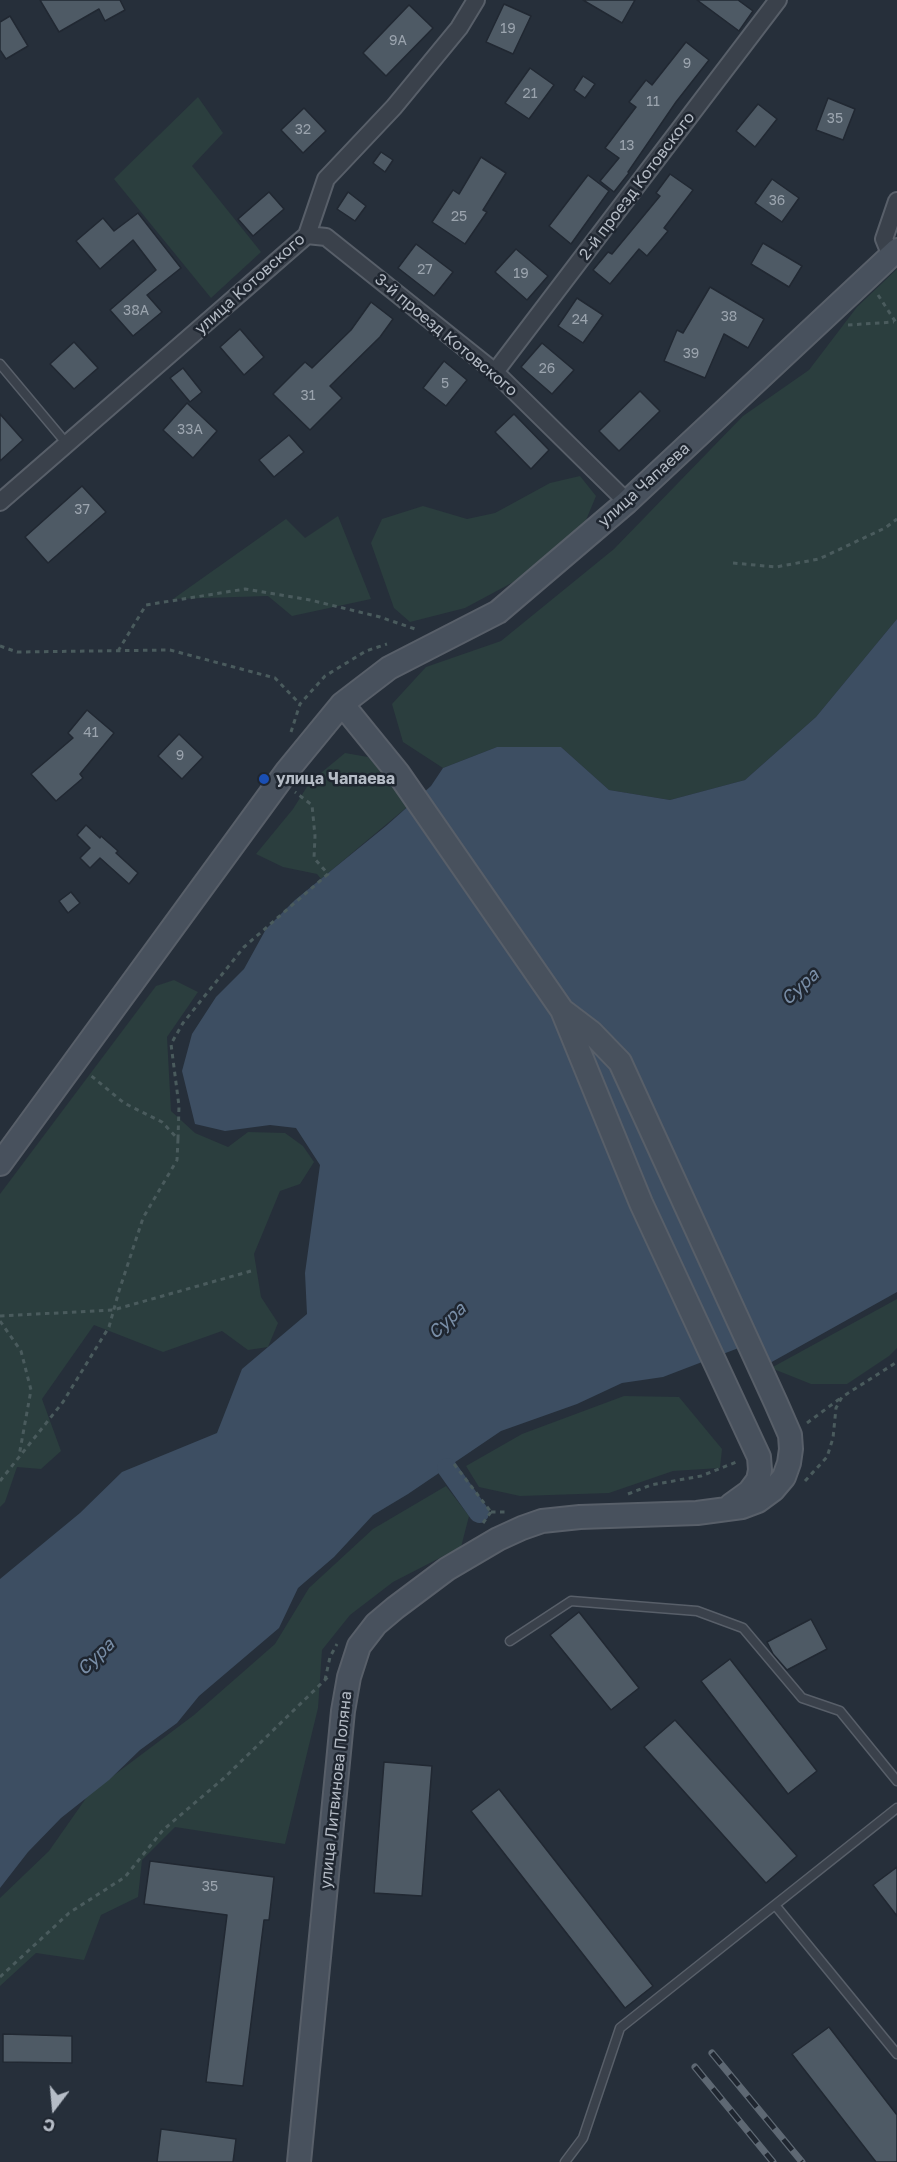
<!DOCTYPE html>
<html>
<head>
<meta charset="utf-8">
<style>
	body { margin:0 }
	#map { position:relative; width:897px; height:2162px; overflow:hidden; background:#262f3a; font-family:"Golos Text",sans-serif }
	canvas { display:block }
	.north { position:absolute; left:24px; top:2078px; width:60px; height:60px; -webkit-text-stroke:4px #1f2630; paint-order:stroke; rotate:196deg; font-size:16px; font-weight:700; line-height:24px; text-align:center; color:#b5bcc6 }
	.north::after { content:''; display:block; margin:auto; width:21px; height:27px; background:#b5bcc6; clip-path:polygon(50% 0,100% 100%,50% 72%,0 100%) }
</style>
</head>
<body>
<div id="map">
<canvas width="897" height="2162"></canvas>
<div class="north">С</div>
</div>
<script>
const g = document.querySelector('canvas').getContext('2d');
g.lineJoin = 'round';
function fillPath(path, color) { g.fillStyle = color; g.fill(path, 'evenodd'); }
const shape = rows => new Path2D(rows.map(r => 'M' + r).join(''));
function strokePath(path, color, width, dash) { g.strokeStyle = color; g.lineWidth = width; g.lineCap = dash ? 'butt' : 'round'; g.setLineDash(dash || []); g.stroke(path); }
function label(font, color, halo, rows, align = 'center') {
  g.font = font + ' "Golos Text",sans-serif'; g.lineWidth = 5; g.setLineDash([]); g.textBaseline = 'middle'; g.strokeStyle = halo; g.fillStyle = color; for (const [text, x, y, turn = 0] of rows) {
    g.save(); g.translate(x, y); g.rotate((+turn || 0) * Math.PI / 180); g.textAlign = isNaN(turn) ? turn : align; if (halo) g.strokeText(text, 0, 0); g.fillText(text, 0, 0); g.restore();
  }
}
fillPath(shape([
	[198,97,223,133,192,166,261,252,211,298,114,179],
	[897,269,897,619,816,717,745,780,670,800,609,790,561,747,497,747,443,768,403,742,392,704,426,667,501,641,614,549,743,416,809,370,857,307],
	[580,476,596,496,584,525,545,565,465,608,410,622,394,608,371,543,382,519,423,506,467,519,495,513,550,483],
	[338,516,371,599,292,616,268,596,173,599,286,519,305,538],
	[345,753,368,757,395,787,407,807,321,879,317,874,283,867,256,854,293,809,310,782],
	[174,980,198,992,167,1037,171,1111,195,1133,228,1147,248,1132,285,1133,303,1146,314,1162,300,1184,280,1191,254,1254,261,1297,278,1323,268,1347,248,1350,222,1331,163,1352,94,1325,42,1399,61,1451,41,1469,17,1467,5,1502,0,1507,0,1194,156,986],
	[897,1299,897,1348,889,1356,847,1384,811,1384,771,1368],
	[624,1396,679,1397,722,1449,720,1468,673,1471,609,1493,520,1496,479,1487,466,1466,522,1434],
	[446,1486,469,1516,461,1547,393,1582,350,1615,322,1650,318,1708,285,1844,175,1827,142,1860,138,1897,101,1915,84,1960,36,1953,0,1986,0,1898,49,1851,89,1794,194,1715,275,1644,309,1588,373,1529]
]), '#2b3e3e');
fillPath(shape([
	[897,619,897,1292,761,1368,749,1344,663,1377,622,1383,577,1404,501,1431,408,1494,373,1515,334,1557,298,1588,279,1628,199,1696,177,1723,140,1750,109,1780,61,1818,28,1852,0,1888,0,1579,80,1513,122,1472,217,1433,242,1369,307,1314,305,1273,320,1165,296,1128,270,1125,225,1131,195,1124,182,1071,192,1034,216,997,244,969,266,929,295,900,386,826,431,786,443,768,497,747,561,747,609,790,670,800,745,780,816,717]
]), '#3d4e62');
strokePath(shape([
	[447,1468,479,1513]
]), '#3d4e62', 20);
const building = shape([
	[40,0,120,0,125,10,105,21,99,9,59,32,40,0],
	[583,0,635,0,622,23,583,0],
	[697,0,738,0,753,11,739,31,697,0],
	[504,4,531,16,513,54,486,42,504,4],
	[409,5,433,28,386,76,363,53,409,5],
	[10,16,28,46,6,59,0,50,0,22,10,16],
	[686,42,709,60,676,102,628,172,629,173,614,192,600,181,619,158,605,148,636,107,629,102,646,80,652,85,686,42],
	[530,68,554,85,529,119,505,103,530,68],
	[583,76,595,84,585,98,574,90,583,76],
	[828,98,855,109,843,140,816,130,828,98],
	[758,104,777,119,755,147,736,131,758,104],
	[304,108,326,131,303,153,281,130,304,108],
	[381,152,393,160,385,172,373,163,381,152],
	[481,157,506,173,483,210,487,212,465,244,432,222,453,190,459,194,481,157],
	[670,174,693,190,664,228,668,231,647,256,639,249,610,284,593,270,608,252,612,254,660,196,656,193,670,174],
	[588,175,609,191,571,244,549,226,588,175],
	[772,179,799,198,782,222,755,203,772,179],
	[269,192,284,209,253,236,238,219,269,192],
	[348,192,366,206,355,221,337,209,348,192],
	[138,213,181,268,147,295,162,312,133,336,110,310,156,270,133,240,100,269,76,241,103,218,114,231,138,213],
	[763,243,802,266,789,287,751,264,763,243],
	[416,244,453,272,434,296,398,268,416,244],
	[516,249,548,276,527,300,495,272,516,249],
	[710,287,764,319,748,348,724,334,705,378,664,361,677,330,683,333,710,287],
	[577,298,603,315,583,343,558,326,577,298],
	[371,302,393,319,380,337,330,386,342,398,310,430,273,394,305,362,312,368,351,330,371,302],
	[240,329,264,357,244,375,220,347,240,329],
	[74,342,98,368,74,389,50,364,74,342],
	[542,343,574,370,552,394,521,367,542,343],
	[444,361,467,380,446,406,423,388,444,361],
	[183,368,202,392,190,402,170,378,183,368],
	[640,391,660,411,619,451,599,431,640,391],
	[187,403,217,431,193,458,163,430,187,403],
	[0,414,23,440,0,461,0,414],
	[514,414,549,450,531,469,495,432,514,414],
	[289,435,304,452,274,477,259,460,289,435],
	[82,486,106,512,48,563,25,537,82,486],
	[87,710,114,733,80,774,83,778,56,801,31,774,73,738,68,733,87,710],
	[179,734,203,757,182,779,158,756,179,734],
	[86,825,100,838,101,836,118,851,116,853,138,873,129,884,100,858,90,868,80,858,90,848,77,835,86,825],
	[71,892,80,903,68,913,59,901,71,892],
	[579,1612,639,1688,611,1710,550,1635,579,1612],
	[811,1619,827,1649,787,1670,773,1654,767,1642,811,1619],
	[730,1659,817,1771,788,1794,701,1681,730,1659],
	[675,1720,797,1856,766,1883,644,1747,675,1720],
	[384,1762,432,1766,422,1896,374,1893,384,1762],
	[499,1789,653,1986,625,2008,471,1811,499,1789],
	[150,1861,274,1877,269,1920,264,1920,243,2086,206,2082,227,1915,144,1904,150,1861],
	[897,1867,897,1916,873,1885,897,1867],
	[829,2027,897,2115,897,2162,876,2162,792,2054,829,2027],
	[3,2034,72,2036,72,2063,3,2062,3,2034],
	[161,2129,236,2139,233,2162,157,2162,161,2129]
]);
fillPath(building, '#4e5a65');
strokePath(building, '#212832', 1.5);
const lane = shape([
	[0,364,67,444],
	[510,1641,571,1601,697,1611,743,1628,802,1698,840,1711,897,1781],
	[775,1905,897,2054],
	[565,2162,583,2138,620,2028,897,1808]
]);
const street = shape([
	[307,235,326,237,495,372,627,502],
	[891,256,884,239,897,201],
	[495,372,778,0],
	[0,502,307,235,326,179,394,107,459,28,476,0]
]);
const secondary = shape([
	[342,704,398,773,562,1010,641,1203,759,1457,760,1470,758,1480,749,1492,731,1505],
	[0,1164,287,771,342,704,389,668,498,612,627,502,897,250],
	[299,2162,343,1711,349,1677,359,1646,376,1624,395,1608,447,1569,498,1539,522,1528,542,1521,580,1517,697,1513,742,1507,758,1501,773,1490,784,1477,789,1463,791,1449,790,1435,776,1403,620,1062,591,1032,562,1010]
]);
strokePath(lane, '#585f69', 11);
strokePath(street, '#585f69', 20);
strokePath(secondary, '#585f69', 26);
strokePath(shape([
	[878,295,897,324],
	[848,325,894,322],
	[733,563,776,567,819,559,885,528,897,519],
	[0,646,17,652,170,650,275,678,300,704],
	[118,651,146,605,245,589,310,600,380,617,418,630],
	[291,732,300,704,325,676,366,651,387,644],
	[178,1139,179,1106,171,1044,183,1023,244,947,328,874,314,858,315,836,312,805,295,792],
	[0,1316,113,1310,251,1271],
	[0,1321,21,1351,31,1390,19,1456],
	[807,1423,842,1397],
	[454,1464,491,1512],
	[0,1481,63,1402,109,1327,119,1291,143,1218,177,1160,178,1139,162,1122,124,1103,89,1074],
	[805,1481,827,1457,833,1438,836,1408,842,1397,897,1362],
	[628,1494,651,1485,701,1476,739,1461],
	[491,1512,507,1512],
	[483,1523,491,1512],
	[325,1680,330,1657,337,1644],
	[0,1977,69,1913,125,1877,163,1830,224,1778,328,1677]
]), '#4a5b5d', 3, [4.5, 4.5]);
strokePath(lane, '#3a414b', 8);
strokePath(street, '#3a414b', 16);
strokePath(secondary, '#48515d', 22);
const rail = shape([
	[712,2053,802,2162],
	[695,2067,773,2162]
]);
strokePath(rail, '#5e6873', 7);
strokePath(rail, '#1f2630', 4.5, [14]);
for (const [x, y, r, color] of [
	[264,779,6,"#1a4fb4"]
]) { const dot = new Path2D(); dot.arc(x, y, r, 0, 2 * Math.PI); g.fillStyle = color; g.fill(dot); strokePath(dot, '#1f2630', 2); }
label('14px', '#9ba4ae', null, [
	["19",508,29],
	["9А",398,41],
	["9",687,64],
	["21",530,94],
	["11",653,102],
	["35",835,119],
	["32",303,130],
	["13",627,146],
	["36",777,201],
	["25",459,217],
	["27",425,270],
	["19",521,274],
	["38А",136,311],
	["38",729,317],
	["24",580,320],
	["39",691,354],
	["26",547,369],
	["5",445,384],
	["31",308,396],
	["33А",190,430],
	["37",82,510],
	["41",91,733],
	["9",180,756],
	["35",210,1887]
]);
label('16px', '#b5bcc6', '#1f2630', [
	["2-й проезд Котовского",637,186,-53],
	["улица Котовского",250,284,-42],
	["3-й проезд Котовского",446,335,40],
	["улица Чапаева",644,485,-42],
	["улица Литвинова Поляна",336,1790,-84]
]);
label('bold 16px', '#b5bcc6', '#1f2630', [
	["улица Чапаева",276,779]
], 'left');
label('italic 18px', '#798ea7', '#1f2630', [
	["Сура",800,987,-43],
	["Сура",447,1321,-43],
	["Сура",96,1657,-44]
]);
</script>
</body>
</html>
